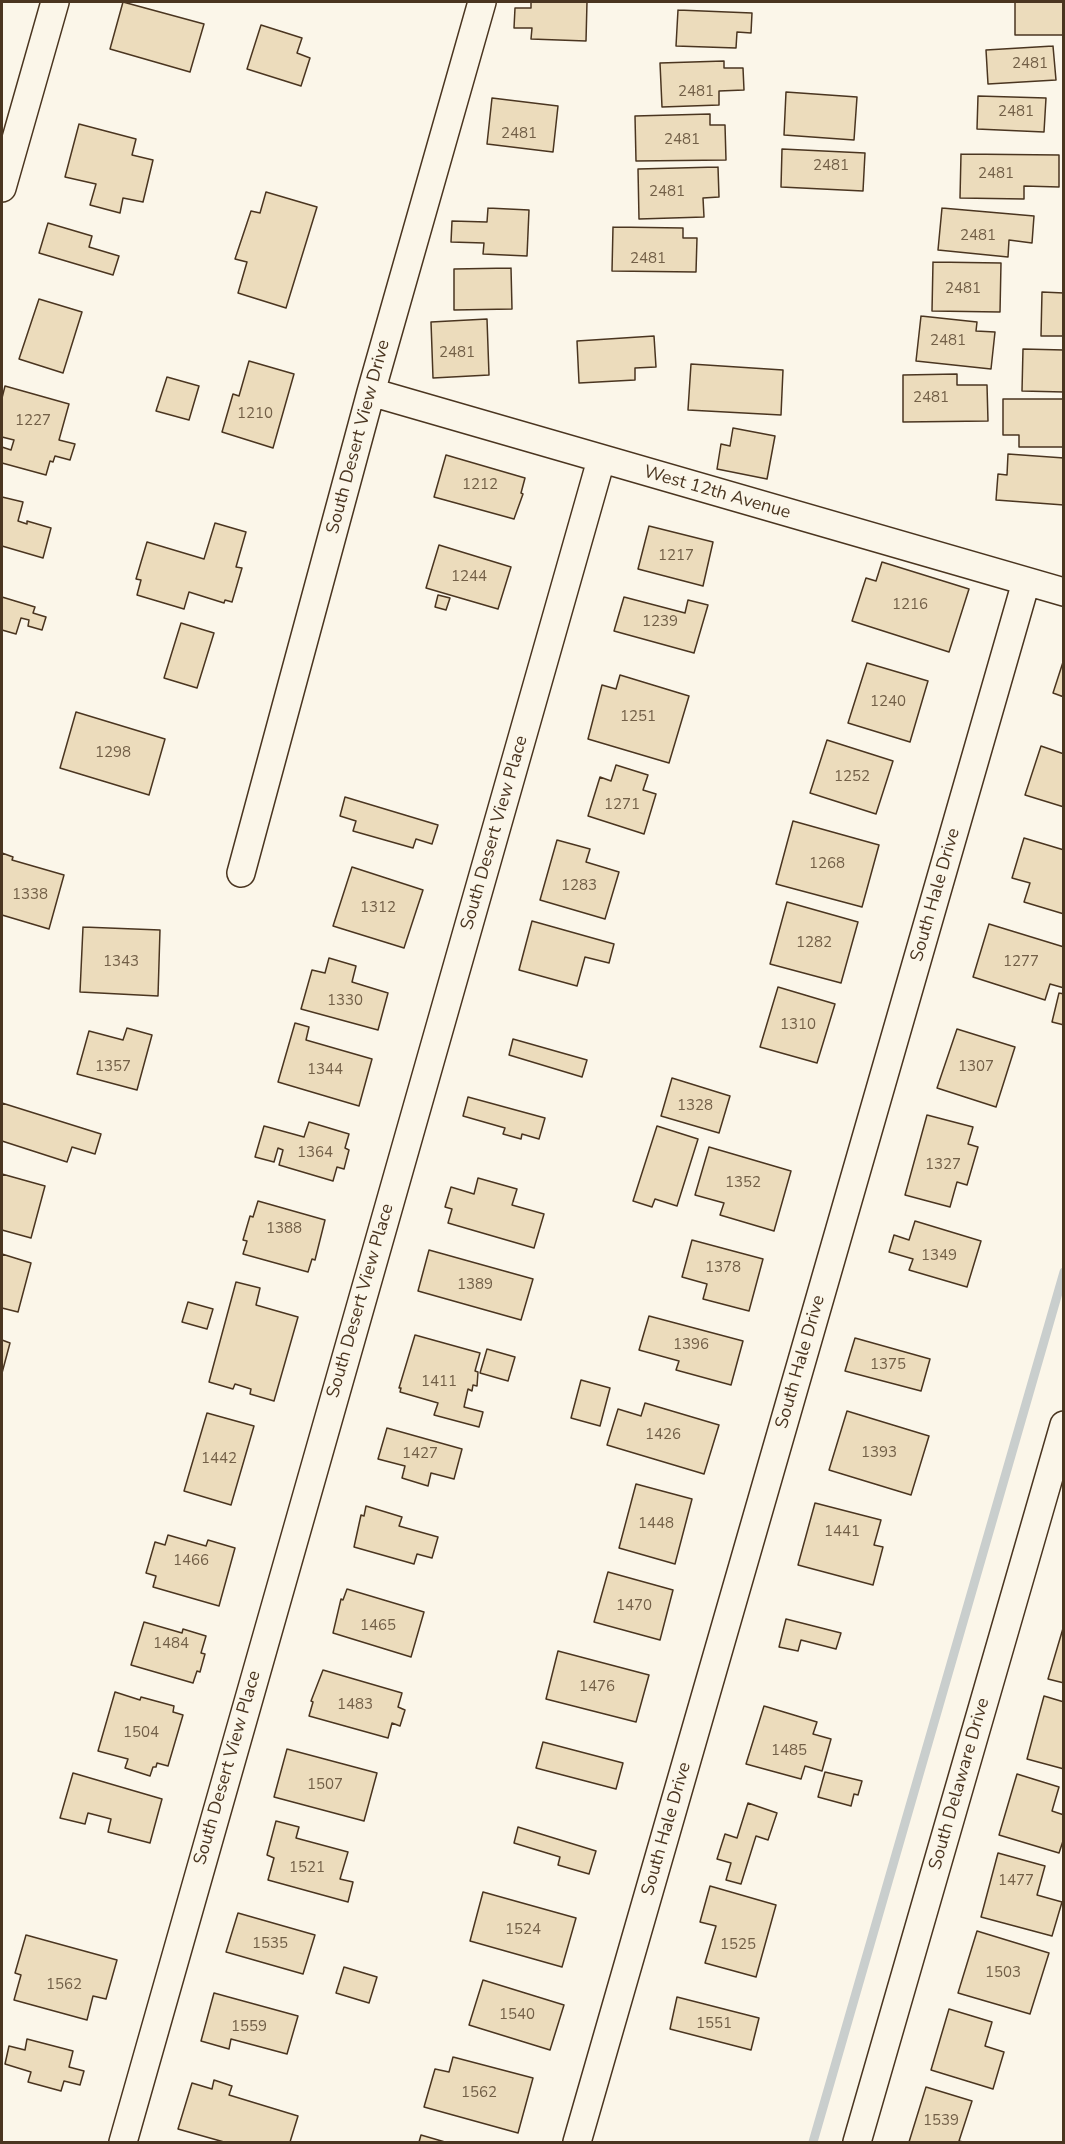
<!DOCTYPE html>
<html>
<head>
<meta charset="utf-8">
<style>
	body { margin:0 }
	#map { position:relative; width:1065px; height:2144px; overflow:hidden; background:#fbf6e9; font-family:"Nunito Sans",sans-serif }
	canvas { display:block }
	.frame { position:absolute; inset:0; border:3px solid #4a3520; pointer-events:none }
</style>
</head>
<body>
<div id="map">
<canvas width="1065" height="2144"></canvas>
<div class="frame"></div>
</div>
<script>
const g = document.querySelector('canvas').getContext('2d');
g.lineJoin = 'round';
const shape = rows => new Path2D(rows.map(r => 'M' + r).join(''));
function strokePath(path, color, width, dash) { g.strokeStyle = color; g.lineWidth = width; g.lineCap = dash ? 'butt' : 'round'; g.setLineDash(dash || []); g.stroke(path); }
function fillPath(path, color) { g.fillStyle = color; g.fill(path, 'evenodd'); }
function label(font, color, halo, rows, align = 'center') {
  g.font = font + ' "Nunito Sans",sans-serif'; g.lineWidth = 4.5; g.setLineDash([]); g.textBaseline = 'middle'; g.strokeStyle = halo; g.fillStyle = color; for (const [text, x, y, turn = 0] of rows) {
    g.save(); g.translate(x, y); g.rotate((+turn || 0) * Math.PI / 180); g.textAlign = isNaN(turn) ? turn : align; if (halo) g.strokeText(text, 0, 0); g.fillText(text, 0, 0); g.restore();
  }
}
strokePath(shape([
	[813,2142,1064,1272]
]), '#c9cecd', 9);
const building = shape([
	[123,2,204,24,190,72,110,49,123,2],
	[531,2,587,2,586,41,531,39,532,28,514,28,515,8,531,8,531,2],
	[1015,2,1064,2,1064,35,1015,35,1015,2],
	[678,10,752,13,751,33,737,32,736,48,676,46,678,10],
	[261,25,302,38,297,53,310,58,301,86,247,69,261,25],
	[1053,46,1056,80,988,84,986,50,1053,46],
	[724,61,724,68,743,68,744,90,719,91,719,105,662,107,660,63,724,61],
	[786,92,857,97,854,140,784,135,786,92],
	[978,96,1046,98,1044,132,977,129,978,96],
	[492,98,558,106,553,152,487,144,492,98],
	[710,114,710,125,725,125,726,160,636,161,635,116,710,114],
	[79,124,136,139,132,155,153,160,143,202,123,198,120,213,90,205,96,184,65,177,79,124],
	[782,149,865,153,863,191,781,187,782,149],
	[961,154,1059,155,1059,187,1024,186,1024,199,960,198,961,154],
	[718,167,719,197,703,198,704,217,639,219,638,169,718,167],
	[266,192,317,207,286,308,238,293,247,262,235,259,251,211,260,213,266,192],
	[488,208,529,210,527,256,483,254,484,243,451,242,452,221,487,222,488,208],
	[942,208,1034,216,1032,243,1009,240,1008,257,938,250,942,208],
	[48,223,92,236,89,247,119,256,113,275,39,253,48,223],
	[613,227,683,228,683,238,697,238,696,272,612,271,613,227],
	[933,262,1001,263,1000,312,932,311,933,262],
	[511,268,512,309,454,310,454,269,511,268],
	[1042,292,1064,293,1064,336,1041,336,1042,292],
	[39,299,82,312,63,373,19,359,39,299],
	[921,316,977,322,976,331,995,332,991,369,916,361,921,316],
	[487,319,489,375,433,378,431,322,487,319],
	[654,336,656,367,635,368,635,380,579,383,577,341,654,336],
	[1023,349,1064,350,1064,392,1022,391,1023,349],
	[249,361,294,374,273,448,222,432,233,394,239,396,249,361],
	[691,364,783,370,781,415,688,410,691,364],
	[957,374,957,385,987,385,988,421,903,422,903,375,957,374],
	[167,377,199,386,189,420,156,411,167,377],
	[5,386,69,404,59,440,75,444,70,460,55,456,53,462,50,461,46,475,2,463,2,447,11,450,14,440,2,437,2,398,5,386],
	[1003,399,1064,399,1064,447,1019,447,1019,435,1003,435,1003,399],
	[733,428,775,436,767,479,717,469,721,444,730,446,733,428],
	[1008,454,1064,458,1064,505,996,500,998,474,1007,475,1008,454],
	[446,455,525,478,521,493,523,494,514,519,434,497,446,455],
	[2,497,23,502,18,521,27,524,27,521,51,528,43,558,2,546,2,497],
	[215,523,246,532,236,567,242,568,232,602,225,600,224,603,189,592,184,609,137,595,141,580,136,579,147,542,204,559,215,523],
	[649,526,713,542,703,586,638,569,649,526],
	[439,545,511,567,498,609,426,588,439,545],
	[882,562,969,589,949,652,852,621,866,578,876,581,882,562],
	[438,595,450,598,446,610,435,607,438,595],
	[2,597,35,607,33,613,46,617,42,630,28,626,29,620,21,618,16,634,2,630,2,597],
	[624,597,685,613,688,600,708,605,694,653,614,631,624,597],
	[181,623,214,633,197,688,164,678,181,623],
	[1064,659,1064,697,1053,693,1064,659],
	[867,663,928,681,910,742,848,723,867,663],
	[620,675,689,696,669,763,588,739,602,685,616,689,620,675],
	[76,712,165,739,149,795,60,768,76,712],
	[827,740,893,761,876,814,810,793,827,740],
	[1041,746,1064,754,1064,807,1025,795,1041,746],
	[616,765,648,775,643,790,656,794,644,834,588,816,600,777,611,781,616,765],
	[345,797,438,825,432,844,416,839,413,848,353,831,356,821,340,816,345,797],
	[793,821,879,845,862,907,776,884,793,821],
	[1024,838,1064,850,1064,914,1024,902,1030,883,1012,878,1024,838],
	[557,840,590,849,586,862,619,872,605,919,540,900,557,840],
	[2,853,13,857,12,860,64,875,49,929,2,915,2,853],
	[352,867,423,890,404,948,333,926,352,867],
	[787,902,858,922,841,983,770,964,787,902],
	[532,921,614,944,609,963,585,957,577,986,519,970,532,921],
	[989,924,1064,947,1064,988,1050,984,1045,1000,973,977,989,924],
	[83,927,160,930,158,996,80,992,83,927],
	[329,958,356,966,352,982,388,993,378,1030,301,1009,312,970,325,973,329,958],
	[778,987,835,1004,817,1063,760,1047,778,987],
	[1059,993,1064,994,1064,1025,1052,1022,1059,993],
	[295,1023,309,1027,306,1040,372,1059,359,1106,278,1082,295,1023],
	[127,1028,152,1035,137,1090,77,1074,89,1031,123,1040,127,1028],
	[957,1029,1015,1047,996,1107,937,1088,957,1029],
	[513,1039,587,1060,582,1077,509,1055,513,1039],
	[672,1078,730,1096,719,1133,661,1116,672,1078],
	[468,1097,545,1118,539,1139,522,1134,521,1139,503,1134,505,1128,463,1116,468,1097],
	[2,1103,101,1134,95,1154,72,1147,67,1162,2,1141,2,1103],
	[927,1115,973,1127,968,1144,978,1147,967,1185,957,1182,950,1207,905,1195,927,1115],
	[309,1122,349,1134,345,1148,349,1150,344,1169,337,1167,333,1181,279,1165,283,1150,278,1148,274,1162,255,1157,264,1126,304,1137,309,1122],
	[657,1126,698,1139,677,1206,655,1199,652,1207,633,1201,657,1126],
	[709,1147,791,1171,774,1231,720,1215,724,1203,695,1195,709,1147],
	[2,1174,45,1186,31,1238,2,1230,2,1174],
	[478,1178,517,1189,512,1205,544,1214,534,1248,448,1223,452,1209,445,1207,451,1187,474,1194,478,1178],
	[258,1201,325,1220,315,1260,312,1259,308,1272,243,1254,247,1241,243,1240,250,1216,253,1217,258,1201],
	[915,1221,981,1241,967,1287,909,1270,913,1259,889,1252,894,1235,909,1240,915,1221],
	[692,1240,763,1259,749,1311,703,1299,707,1284,682,1277,692,1240],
	[429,1250,533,1279,521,1320,418,1291,429,1250],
	[2,1254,31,1263,18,1312,2,1308,2,1254],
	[236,1282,260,1288,256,1305,298,1317,274,1401,250,1394,251,1389,235,1384,233,1389,209,1382,236,1282],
	[188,1302,213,1309,207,1329,182,1322,188,1302],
	[649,1316,743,1341,731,1385,676,1370,679,1361,639,1350,649,1316],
	[415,1335,480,1353,475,1371,478,1372,477,1386,473,1385,472,1391,468,1389,464,1407,483,1412,479,1427,434,1415,438,1403,400,1392,401,1388,399,1388,415,1335],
	[855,1338,930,1359,921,1391,845,1371,855,1338],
	[2,1340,10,1343,2,1373,2,1340],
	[487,1349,515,1357,508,1381,480,1373,487,1349],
	[581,1380,610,1388,600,1426,571,1418,581,1380],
	[645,1403,719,1425,704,1474,607,1445,618,1409,641,1416,645,1403],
	[847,1411,929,1436,911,1495,829,1470,847,1411],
	[207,1413,254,1426,231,1505,184,1491,207,1413],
	[387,1428,462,1449,454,1479,431,1473,428,1486,402,1478,405,1466,378,1459,387,1428],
	[636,1484,692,1499,675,1564,619,1548,636,1484],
	[815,1503,881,1520,874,1545,883,1547,873,1585,798,1565,815,1503],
	[366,1506,402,1517,399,1526,438,1537,432,1558,417,1554,414,1564,354,1547,361,1515,364,1516,366,1506],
	[168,1535,206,1546,208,1540,235,1548,219,1606,153,1587,156,1576,146,1573,155,1542,165,1545,168,1535],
	[608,1572,673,1590,660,1640,594,1622,608,1572],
	[347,1589,424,1612,411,1657,333,1633,341,1599,343,1600,347,1589],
	[786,1619,841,1633,836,1649,801,1640,798,1651,779,1647,786,1619],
	[144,1622,182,1633,183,1629,206,1636,201,1653,205,1654,200,1672,197,1671,193,1683,131,1665,144,1622],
	[1064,1625,1064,1683,1048,1679,1064,1625],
	[558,1651,649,1675,636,1722,546,1699,558,1651],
	[323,1670,402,1693,398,1707,405,1710,400,1726,392,1723,388,1738,309,1716,313,1702,311,1701,323,1670],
	[115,1692,140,1700,141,1697,174,1706,173,1712,183,1715,168,1766,157,1763,156,1767,153,1767,150,1776,125,1768,128,1759,98,1751,115,1692],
	[1044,1696,1064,1702,1064,1769,1027,1759,1044,1696],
	[764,1706,817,1722,813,1734,831,1739,822,1771,805,1766,801,1779,746,1764,764,1706],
	[543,1742,623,1763,616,1789,536,1768,543,1742],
	[287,1749,377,1773,364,1821,274,1797,287,1749],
	[825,1772,862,1781,858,1795,854,1794,851,1806,818,1797,825,1772],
	[73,1773,162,1799,150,1843,108,1832,111,1819,88,1813,85,1824,60,1818,73,1773],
	[1017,1774,1059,1787,1052,1811,1064,1815,1064,1838,1059,1853,999,1835,1017,1774],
	[748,1803,777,1813,768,1840,756,1836,741,1884,726,1880,731,1863,717,1859,725,1834,737,1838,748,1803],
	[276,1821,299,1827,296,1838,348,1852,340,1879,353,1882,348,1902,268,1880,274,1858,267,1855,276,1821],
	[518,1827,596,1851,589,1874,558,1865,560,1857,514,1843,518,1827],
	[998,1853,1045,1866,1037,1895,1062,1902,1052,1936,981,1917,998,1853],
	[710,1886,776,1905,756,1977,705,1963,716,1926,700,1922,710,1886],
	[483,1892,576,1918,562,1967,470,1941,483,1892],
	[238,1913,315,1935,303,1974,226,1952,238,1913],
	[977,1931,1049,1953,1030,2014,958,1993,977,1931],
	[26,1935,117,1960,106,1999,93,1996,87,2020,14,2000,21,1975,15,1973,26,1935],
	[344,1967,377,1977,369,2003,336,1993,344,1967],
	[483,1980,564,2005,550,2050,469,2025,483,1980],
	[214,1993,298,2016,287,2054,231,2039,229,2049,201,2041,214,1993],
	[677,1997,759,2018,751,2050,670,2029,677,1997],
	[949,2009,992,2022,985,2046,1004,2052,993,2089,931,2070,949,2009],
	[27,2039,73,2051,69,2067,84,2071,80,2085,64,2081,61,2091,28,2082,31,2072,5,2064,9,2046,25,2050,27,2039],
	[453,2057,533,2078,518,2133,424,2107,435,2069,449,2072,453,2057],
	[214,2080,232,2086,229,2095,298,2116,290,2142,224,2142,178,2129,192,2083,212,2089,214,2080],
	[926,2087,972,2101,959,2141,963,2142,909,2142,926,2087],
	[421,2135,445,2142,419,2142,421,2135]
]);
fillPath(building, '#ecdcbc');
strokePath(building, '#4a3520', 1.5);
const street = shape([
	[2,188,55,2],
	[371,392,1064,592],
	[241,873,371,392,482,2],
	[123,2142,601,460],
	[577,2142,1026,582],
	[857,2142,1064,1425]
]);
strokePath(street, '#4a3520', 30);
strokePath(street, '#fbf6e9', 27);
label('15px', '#725f47', null, [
	["2481",1030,64],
	["2481",696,92],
	["2481",1016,112],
	["2481",519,134],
	["2481",682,140],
	["2481",831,166],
	["2481",996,174],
	["2481",667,192],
	["2481",978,236],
	["2481",648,259],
	["2481",963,289],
	["2481",948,341],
	["2481",457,353],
	["2481",931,398],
	["1210",255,414],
	["1227",33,421],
	["1212",480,485],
	["1217",676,556],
	["1244",469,577],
	["1216",910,605],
	["1239",660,622],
	["1240",888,702],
	["1251",638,717],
	["1298",113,753],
	["1252",852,777],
	["1271",622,805],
	["1268",827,864],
	["1283",579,886],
	["1338",30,895],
	["1312",378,908],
	["1282",814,943],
	["1343",121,962],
	["1277",1021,962],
	["1330",345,1001],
	["1310",798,1025],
	["1357",113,1067],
	["1307",976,1067],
	["1344",325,1070],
	["1328",695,1106],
	["1364",315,1153],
	["1327",943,1165],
	["1352",743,1183],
	["1388",284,1229],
	["1349",939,1256],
	["1378",723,1268],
	["1389",475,1285],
	["1396",691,1345],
	["1375",888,1365],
	["1411",439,1382],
	["1426",663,1435],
	["1393",879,1453],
	["1427",420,1454],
	["1442",219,1459],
	["1448",656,1524],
	["1441",842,1532],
	["1466",191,1561],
	["1470",634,1606],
	["1465",378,1626],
	["1484",171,1644],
	["1476",597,1687],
	["1483",355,1705],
	["1504",141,1733],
	["1485",789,1751],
	["1507",325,1785],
	["1521",307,1868],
	["1477",1016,1881],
	["1524",523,1930],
	["1535",270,1944],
	["1525",738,1945],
	["1503",1003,1973],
	["1562",64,1985],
	["1540",517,2015],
	["1551",714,2024],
	["1559",249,2027],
	["1562",479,2093],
	["1539",941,2121]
]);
label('18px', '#4a3520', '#fbf6e9', [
	["South Desert View Drive",359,437,-75],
	["West 12th Avenue",717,493,16],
	["South Desert View Place",495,833,-74],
	["South Hale Drive",936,895,-74],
	["South Desert View Place",361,1301,-74],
	["South Hale Drive",801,1362,-74],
	["South Desert View Place",228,1768,-74],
	["South Delaware Drive",960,1784,-74],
	["South Hale Drive",667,1829,-74]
]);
</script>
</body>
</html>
